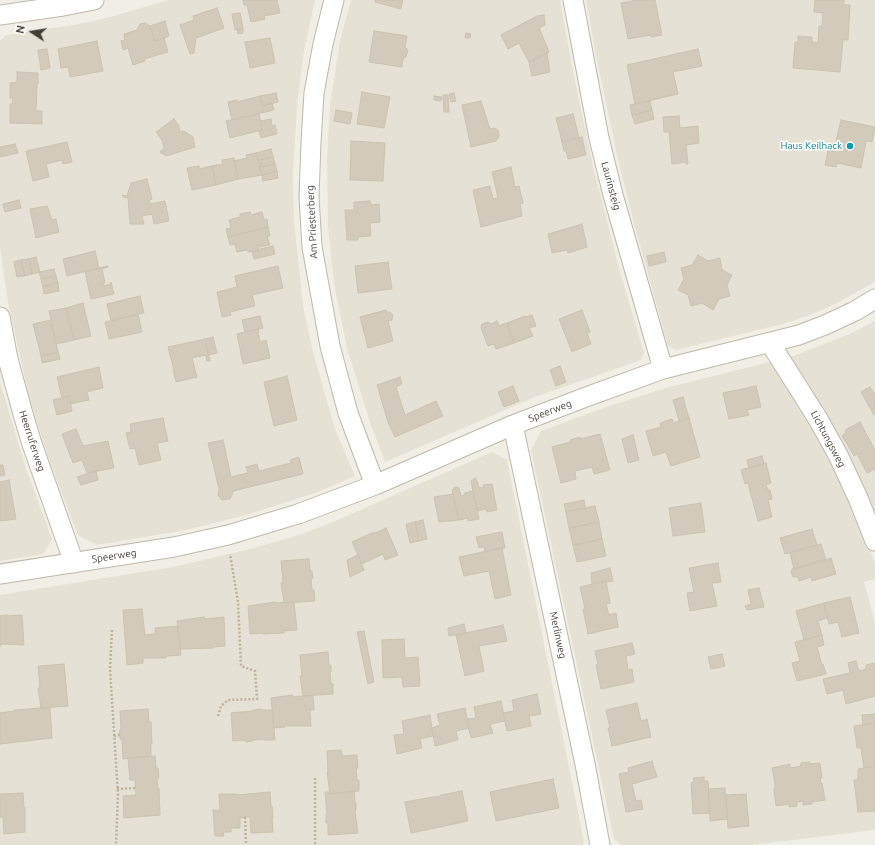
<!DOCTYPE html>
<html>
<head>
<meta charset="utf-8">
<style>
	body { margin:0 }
	#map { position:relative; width:875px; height:845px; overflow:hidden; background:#f1eee5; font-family:Ubuntu,sans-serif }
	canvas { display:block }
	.north { position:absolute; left:12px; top:12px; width:40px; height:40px; -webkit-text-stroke:3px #fff; paint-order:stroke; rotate:282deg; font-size:11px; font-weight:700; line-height:16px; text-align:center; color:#433f35 }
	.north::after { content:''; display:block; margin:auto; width:14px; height:18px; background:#433f35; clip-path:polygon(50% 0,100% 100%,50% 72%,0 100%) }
</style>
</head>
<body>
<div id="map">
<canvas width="875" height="845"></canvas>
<div class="north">N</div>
</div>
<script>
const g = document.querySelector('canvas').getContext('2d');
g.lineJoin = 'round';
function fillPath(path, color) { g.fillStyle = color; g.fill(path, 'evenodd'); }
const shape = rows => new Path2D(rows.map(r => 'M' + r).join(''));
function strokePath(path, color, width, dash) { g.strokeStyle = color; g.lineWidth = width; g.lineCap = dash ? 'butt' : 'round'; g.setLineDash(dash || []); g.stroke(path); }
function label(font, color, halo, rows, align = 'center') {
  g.font = font + ' Ubuntu,sans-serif'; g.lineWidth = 3; g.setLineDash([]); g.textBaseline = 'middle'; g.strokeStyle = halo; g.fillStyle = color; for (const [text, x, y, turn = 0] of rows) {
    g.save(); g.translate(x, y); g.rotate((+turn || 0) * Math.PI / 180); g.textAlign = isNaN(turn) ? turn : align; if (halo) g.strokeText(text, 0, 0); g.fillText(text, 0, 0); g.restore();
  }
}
fillPath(shape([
	[169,0,315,0,304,51,297,105,293,174,294,221,303,306,313,352,335,429,355,476,318,492,246,515,186,530,97,545,78,535,49,460,29,397,8,303,0,247,0,41,6,35,73,25,103,19],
	[351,0,560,0,572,67,594,170,620,272,644,353,641,360,535,397,385,462,370,422,348,352,334,284,328,226,327,159,330,106,340,41],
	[586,0,875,0,875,282,835,304,810,315,786,323,676,350,668,346,634,223,617,155,597,60],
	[875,321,875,516,788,358,850,334],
	[770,362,804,415,835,468,860,522,875,564,875,579,864,582,875,622,875,830,752,845,621,845,614,839,531,450,541,431,612,405,666,388],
	[0,382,26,469,52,539,43,554,0,561],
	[492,452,507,460,584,842,582,845,0,845,0,595,173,567,238,552,272,543,305,533,333,522]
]), '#e5e1d4');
const building = shape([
	[243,0,277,0,280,13,264,16,265,19,251,22,247,5,244,5,243,0],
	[375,0,403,0,401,9,375,2,375,0],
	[637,0,655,0,662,35,651,37,651,35,628,39,621,3,637,0],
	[815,0,844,0,844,5,850,5,848,40,843,40,840,72,793,68,795,42,798,42,798,36,812,37,812,42,818,43,819,26,822,26,823,13,814,12,815,0],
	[217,8,224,28,196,38,194,53,190,54,180,25,194,20,193,16,217,8],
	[240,13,243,28,235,30,232,14,240,13],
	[544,15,545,25,539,28,549,52,529,62,519,43,508,49,501,35,537,16,544,15],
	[165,21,169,36,155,41,150,26,165,21],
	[145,23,150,26,155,41,164,38,168,52,144,59,145,61,133,65,128,48,123,50,121,41,125,40,124,34,137,30,140,24,145,23],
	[243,29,243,33,238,34,237,30,243,29],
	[374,31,407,36,405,47,408,50,406,57,403,59,402,67,369,62,374,31],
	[466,33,471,34,470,38,465,38,466,33],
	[270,38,275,63,250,68,245,42,270,38],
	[97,41,103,71,70,77,68,67,61,68,58,49,97,41],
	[47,49,50,68,41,70,38,50,47,49],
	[698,49,702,66,673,72,678,94,635,104,627,65,698,49],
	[547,53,550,72,532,76,529,62,547,53],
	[17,72,38,73,38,84,37,84,36,111,42,111,42,124,10,123,10,104,12,104,13,98,10,98,10,83,17,82,17,72],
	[362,92,390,97,384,128,357,124,362,92],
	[276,93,278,102,262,106,260,96,276,93],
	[454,93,456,101,451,102,449,94,454,93],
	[443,95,448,95,449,112,444,112,443,95],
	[260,96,262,106,272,103,274,110,232,120,228,102,237,100,237,102,260,96],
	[434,96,442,97,441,101,434,100,434,96],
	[481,101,490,129,494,128,498,130,499,133,499,137,496,141,471,147,462,105,481,101],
	[650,101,652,110,632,115,630,105,650,101],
	[336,110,352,113,350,124,334,121,336,110],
	[652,110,654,119,635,124,632,115,652,110],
	[259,114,262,130,230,138,226,121,259,114],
	[573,114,579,138,562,142,556,118,573,114],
	[679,116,680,128,698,126,699,143,686,145,688,164,686,164,686,162,672,164,669,132,664,132,663,117,679,116],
	[174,119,179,126,180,132,184,131,193,137,195,147,166,156,160,152,164,148,162,140,156,132,174,119],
	[271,119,272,126,275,125,277,134,261,138,259,131,262,130,260,121,271,119],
	[841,120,875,127,872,142,866,141,861,168,837,163,836,167,825,165,828,150,834,151,841,120],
	[582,137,586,155,568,159,566,151,564,151,562,142,582,137],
	[351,141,385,143,383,181,350,180,351,141],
	[67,142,72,162,63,164,62,160,46,164,49,177,33,181,26,151,67,142],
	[15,144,18,153,0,157,0,147,15,144],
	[271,149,273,157,258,160,256,153,271,149],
	[256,153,259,163,261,163,261,165,259,166,262,175,238,179,234,161,247,158,246,155,256,153],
	[273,157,275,164,260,167,261,163,259,163,258,160,273,157],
	[234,158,238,179,216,185,212,166,223,164,222,160,234,158],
	[275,164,277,171,262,175,260,167,275,164],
	[199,166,199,169,212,166,216,185,192,190,187,168,199,166],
	[511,167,515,187,519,186,523,203,520,204,522,216,481,227,473,190,490,186,493,199,498,198,492,172,511,167],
	[277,171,278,178,263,181,262,175,277,171],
	[147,179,152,199,149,200,150,204,165,201,169,221,154,224,152,214,142,216,144,224,130,224,128,198,123,197,122,195,127,196,131,183,147,179],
	[19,200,21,208,5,212,3,204,19,200],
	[370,201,371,205,379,204,380,222,370,223,371,236,358,237,358,240,347,240,345,210,354,210,354,202,370,201],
	[47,206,52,220,56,219,59,232,36,238,30,209,47,206],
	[250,212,251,215,262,212,264,220,267,219,268,227,228,237,226,229,231,228,229,220,240,217,240,214,250,212],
	[582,224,587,247,568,253,567,250,552,253,548,234,582,224],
	[268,227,270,236,267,237,270,245,258,247,259,250,248,252,247,250,237,252,235,244,230,245,228,237,268,227],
	[273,246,275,254,254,259,252,251,273,246],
	[95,251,99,268,67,276,63,259,95,251],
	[664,252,666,262,649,266,647,256,664,252],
	[698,255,708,261,720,258,722,270,732,275,727,285,730,296,719,299,713,310,702,303,691,306,688,295,678,290,684,279,681,268,692,265,698,255],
	[36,257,40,272,32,274,29,259,36,257],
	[29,259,32,274,25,276,21,260,29,259],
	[21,260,25,276,17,277,14,262,21,260],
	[388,262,392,289,358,293,355,266,388,262],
	[107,266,108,267,102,269,105,283,103,283,104,286,111,284,111,282,114,294,91,299,85,272,107,266],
	[278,266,283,288,252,295,255,306,230,312,231,315,222,317,217,292,237,287,235,276,278,266],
	[54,269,56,276,41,279,39,272,54,269],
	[56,276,58,283,43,287,41,279,56,276],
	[58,283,59,291,44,294,43,287,58,283],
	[140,296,144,313,111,321,107,304,140,296],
	[83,303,91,336,74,340,66,308,83,303],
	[66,308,74,340,56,344,49,311,66,308],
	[386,310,386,312,390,312,393,315,392,320,388,321,393,341,368,348,360,317,386,310],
	[582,310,590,332,587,333,591,344,572,352,559,319,582,310],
	[138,314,142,332,109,339,105,322,138,314],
	[532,315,536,326,529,328,533,336,514,343,507,323,525,316,525,317,532,315],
	[260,316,263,328,245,332,242,320,260,316],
	[51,320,58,352,41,356,33,324,51,320],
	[497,321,499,326,507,323,514,343,496,349,494,344,488,346,481,328,482,324,488,322,491,324,497,321],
	[258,329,259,331,258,331,260,342,266,340,270,358,243,364,237,334,258,329],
	[213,337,217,353,208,355,205,339,213,337],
	[205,339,210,361,207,361,206,355,192,358,197,377,176,382,173,370,174,370,168,347,205,339],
	[58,352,60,359,42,363,41,356,58,352],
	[560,366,566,382,556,386,550,370,560,366],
	[99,367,103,388,87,392,89,400,70,404,69,396,62,398,57,377,99,367],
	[287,376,297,420,274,426,264,382,287,376],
	[400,377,402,384,396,387,405,415,436,401,443,416,395,437,388,422,377,385,400,377],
	[513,386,519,401,504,407,498,392,513,386],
	[756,386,761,407,747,410,749,415,729,419,723,393,756,386],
	[870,387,875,395,874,415,861,392,870,387],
	[69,396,72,411,57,415,53,400,69,396],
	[683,397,689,418,679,421,673,400,683,397],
	[163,418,168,441,157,443,161,460,139,465,135,448,130,449,126,433,131,432,130,424,163,418],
	[689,418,700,457,671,466,666,452,653,456,646,431,661,427,660,423,672,419,674,423,689,418],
	[860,422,875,450,875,469,867,473,857,454,854,456,845,440,845,441,842,436,846,433,845,430,860,422],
	[76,429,83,446,108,441,114,468,87,473,82,460,73,463,62,434,76,429],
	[600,434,610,470,594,474,592,467,575,471,576,479,561,483,552,447,571,442,570,440,580,437,580,439,600,434],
	[633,435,639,460,628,463,622,439,633,435],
	[223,440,231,477,248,473,246,467,257,464,259,471,291,463,290,460,299,457,303,474,233,491,232,495,230,499,222,500,218,495,219,489,208,443,223,440],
	[762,456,764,464,749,468,747,460,762,456],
	[766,463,771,483,766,485,768,490,770,490,772,499,768,500,772,517,758,521,748,483,745,484,741,470,766,463],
	[0,465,3,465,5,475,0,476,0,465],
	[96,471,98,480,81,485,77,477,96,471],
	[475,478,477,481,479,488,484,487,483,485,492,484,497,510,487,512,486,509,477,511,471,481,475,478],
	[9,480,16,519,0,521,0,482,9,480],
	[455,487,459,488,461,496,465,495,465,493,473,491,479,519,468,521,468,518,459,520,452,490,455,487],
	[453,494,459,520,439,522,434,497,453,494],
	[584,500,585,508,566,512,564,504,584,500],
	[701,503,705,532,673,536,669,508,701,503],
	[595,506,599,522,569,528,566,512,595,506],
	[423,520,427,539,419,541,415,522,423,520],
	[415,522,419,541,410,543,406,524,415,522],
	[599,522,602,539,573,545,569,528,599,522],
	[386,528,398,555,385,560,383,554,362,564,352,542,374,532,375,533,386,528],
	[812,529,817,545,785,554,780,538,812,529],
	[502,532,505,548,485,551,484,547,479,548,476,537,502,532],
	[602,539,606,556,577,562,573,545,602,539],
	[821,544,826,560,794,569,790,553,821,544],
	[502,548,511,595,495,599,489,571,464,576,459,557,502,548],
	[358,555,364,570,350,577,347,560,358,555],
	[831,558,836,574,812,581,811,577,799,581,798,577,793,577,791,572,792,569,831,558],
	[309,559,310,571,312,571,313,578,311,579,312,590,314,590,315,601,284,603,281,583,283,582,281,561,309,559],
	[718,563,721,582,712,583,717,606,690,611,687,593,694,592,689,568,718,563],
	[610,568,613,581,592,584,591,573,610,568],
	[606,581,610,603,606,604,609,615,616,613,618,627,588,634,583,609,585,609,580,587,606,581],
	[759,588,764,607,747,610,745,606,751,604,748,590,759,588],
	[850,597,859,633,842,637,838,622,829,624,824,603,850,597],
	[275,602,275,603,294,602,297,630,284,631,284,633,263,634,263,633,250,634,248,606,275,602],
	[824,603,827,618,818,621,822,635,804,640,796,611,824,603],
	[142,609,145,635,155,634,155,628,178,626,181,655,166,656,166,658,143,658,143,663,127,665,123,610,142,609],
	[7,615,7,616,22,615,24,645,1,644,1,646,0,646,0,616,7,615],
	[204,617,204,619,224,617,225,646,213,647,213,648,180,649,177,621,204,617],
	[464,624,466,633,449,636,448,628,464,624],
	[503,625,507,641,479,646,484,671,465,676,456,635,503,625],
	[364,631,374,682,368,684,357,632,364,631],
	[822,635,824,645,817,647,822,665,823,664,826,674,797,681,792,663,800,661,795,642,822,635],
	[404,639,405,658,418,657,420,686,403,687,402,677,383,678,382,640,404,639],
	[632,643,635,654,626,656,628,670,632,669,634,682,601,689,596,665,598,664,595,651,632,643],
	[328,652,329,665,331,665,331,672,330,672,331,684,333,684,333,694,303,696,300,676,302,676,300,655,328,652],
	[722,654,725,666,711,669,708,657,722,654],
	[856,661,859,671,866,669,866,665,875,663,875,696,846,704,843,690,827,694,823,679,850,673,848,663,856,661],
	[64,664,68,706,41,708,38,688,40,688,38,666,64,664],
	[537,694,541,714,529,716,531,726,507,731,503,713,514,711,512,700,537,694],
	[292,695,292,697,313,695,314,710,310,710,311,726,284,726,285,727,274,728,271,698,292,695],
	[501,701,505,721,490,724,493,733,471,738,467,721,468,719,476,718,474,707,501,701],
	[637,703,641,721,647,719,651,737,612,746,608,728,610,728,606,710,637,703],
	[41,708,50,708,52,738,0,744,0,713,14,711,14,710,41,708],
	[465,708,469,728,456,731,458,740,435,746,432,728,440,725,437,714,465,708],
	[148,709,149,722,151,722,152,744,151,744,151,756,123,759,122,739,120,739,120,735,119,731,121,730,120,711,148,709],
	[261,709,261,710,272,710,275,740,264,740,264,739,253,740,253,741,246,742,246,740,233,741,231,713,253,711,253,710,261,709],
	[875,714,875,723,863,725,862,715,875,714],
	[430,715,433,736,420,739,422,748,397,754,394,735,404,734,402,721,430,715],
	[875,723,875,766,864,768,861,748,857,748,854,726,875,723],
	[341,750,342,756,357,755,358,768,356,768,357,780,359,780,359,791,330,794,327,772,328,772,327,751,341,750],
	[155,756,156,768,158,768,159,778,157,778,158,789,159,788,160,815,124,818,123,796,136,795,135,780,130,780,128,758,155,756],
	[652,761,657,777,632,784,636,801,641,800,643,809,626,812,619,774,629,772,628,768,652,761],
	[809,762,809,764,820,763,822,778,820,778,821,783,822,783,825,800,812,802,812,804,803,805,803,801,797,802,797,806,789,807,789,804,776,806,774,789,775,788,775,783,772,768,790,764,790,768,801,766,801,763,809,762],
	[875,766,875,811,858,812,854,780,858,779,858,769,875,766],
	[704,777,704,781,708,781,710,813,693,814,691,783,694,782,693,778,704,777],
	[553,779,559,808,496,821,490,792,553,779],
	[725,788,727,819,710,821,708,789,725,788],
	[354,791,355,803,356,803,356,810,355,811,358,833,328,835,328,823,326,823,326,814,327,814,325,792,330,792,330,794,354,791],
	[462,791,468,821,411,833,405,802,433,797,438,797,441,795,462,791],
	[270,792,271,806,272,806,273,818,272,818,273,832,251,833,250,817,245,817,240,818,240,828,231,828,231,832,223,832,224,836,215,836,213,810,220,810,219,794,236,794,237,796,237,795,270,792],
	[23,793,24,807,25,807,25,832,4,834,3,817,0,817,0,794,23,793],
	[746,794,749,826,728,828,726,795,746,794]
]);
fillPath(building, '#d2cbbc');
strokePath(building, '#ccc3b0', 1);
const minor = shape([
	[334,0,323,44,314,93,311,142,309,197,312,247,330,346,348,413,375,485],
	[573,0,599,138,613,195,663,369],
	[0,15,63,6,94,0],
	[0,317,8,359,23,414,32,444,74,563],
	[770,343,818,419,838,455,858,498,875,541],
	[513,425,585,764,600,845],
	[0,574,174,547,228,535,298,514,375,485,513,425,586,397,663,369,799,335,825,325,855,311,875,299]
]);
strokePath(minor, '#bfb9ac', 21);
strokePath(shape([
	[112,630,110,669,118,795,116,845],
	[218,716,221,706,228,700,257,699,255,671,241,666,238,602,230,554],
	[114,736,120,735],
	[315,778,315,845],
	[117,789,136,788],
	[245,817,246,845]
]), '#bdb39b', 2.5, [2, 2]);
strokePath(minor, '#fff', 19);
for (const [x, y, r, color] of [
	[850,146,4,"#0f9aa8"]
]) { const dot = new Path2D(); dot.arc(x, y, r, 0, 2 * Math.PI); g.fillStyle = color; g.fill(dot); strokePath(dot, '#fff', 1.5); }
label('10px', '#0d838f', '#fff', [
	["Haus Keilhack",842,146]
], 'right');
label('10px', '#433f35', '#fff', [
	["Laurinsteig",611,186,75],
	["Am Priesterberg",312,222,-93],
	["Speerweg",550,411,-21],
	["Lichtungsweg",828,439,62],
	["Heerruferweg",32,441,72],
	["Speerweg",114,556,-9],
	["Merlinweg",558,635,78]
]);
</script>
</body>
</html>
